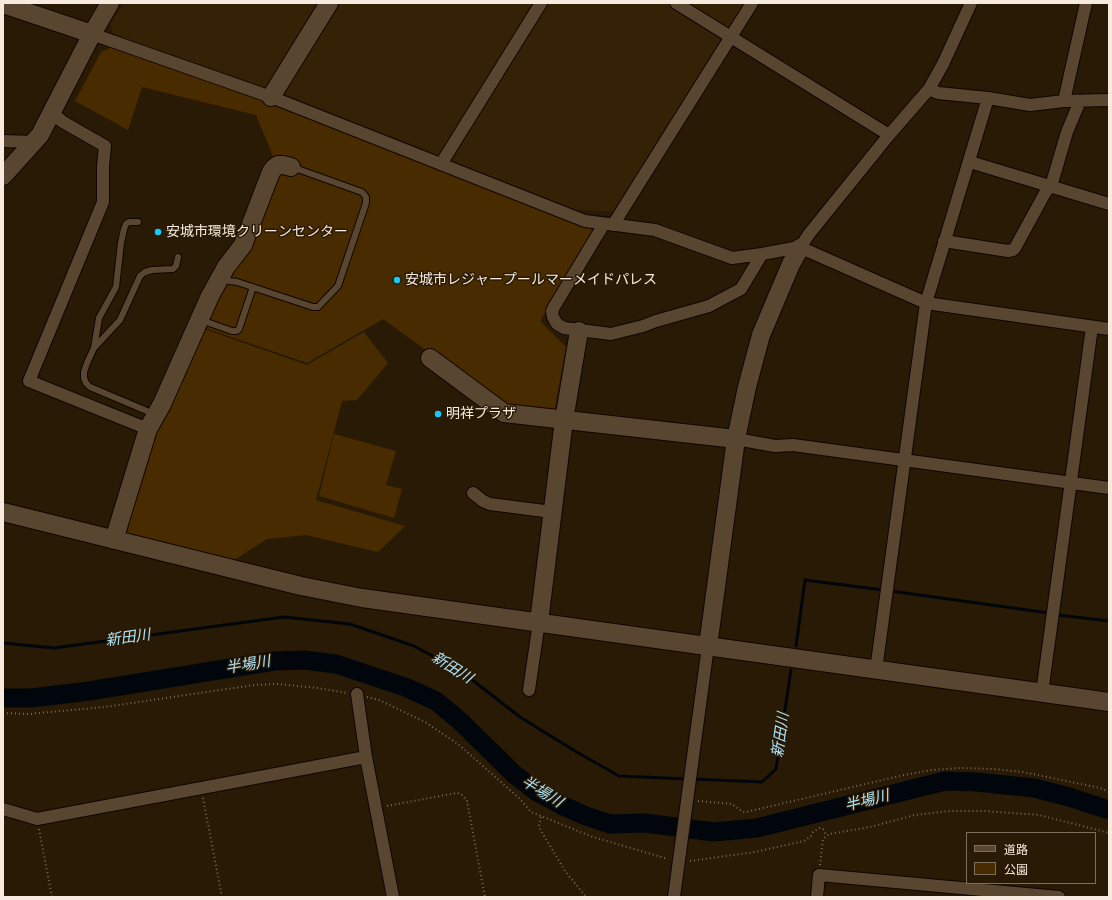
<!DOCTYPE html>
<html>
<head>
<meta charset="utf-8">
<style>
	body { margin:0 }
	#map { position:relative; width:1112px; height:900px; overflow:hidden; background:#291a05; font-family:"PT Sans","Noto Sans JP",sans-serif }
	canvas { display:block }
	.frame { position:absolute; inset:0; border:4px solid #f6ebde; pointer-events:none }
	.legend { position:absolute; left:966px; top:832px; width:130px; height:52px; box-sizing:border-box; background:#291a05; border:1px solid #7b6e5c; margin:0; padding:5px 7px; list-style:none; font-size:12px; color:#f6ebde }
	.legend li { display:flex; align-items:center; gap:8px; height:20px }
	.legend b { width:20px; border:1px solid #7b6e5c }
</style>
</head>
<body>
<div id="map">
<canvas width="1112" height="900"></canvas>
<div class="frame"></div>
<ul class="legend">
<li><b style="height:5px;background:#584631"></b>道路</li>
<li><b style="height:11px;background:#492b00"></b>公園</li>
</ul>
</div>
<script>
const g = document.querySelector('canvas').getContext('2d');
g.lineJoin = 'round';
function fillPath(path, color) { g.fillStyle = color; g.fill(path, 'evenodd'); }
const shape = rows => new Path2D(rows.map(r => 'M' + r).join(''));
function strokePath(path, color, width, dash) { g.strokeStyle = color; g.lineWidth = width; g.lineCap = dash ? 'butt' : 'round'; g.setLineDash(dash || []); g.stroke(path); }
function label(font, color, halo, rows, align = 'center') {
  g.font = font + ' "PT Sans","Noto Sans JP",sans-serif'; g.lineWidth = 3; g.setLineDash([]); g.textBaseline = 'middle'; g.strokeStyle = halo; g.fillStyle = color; for (const [text, x, y, turn = 0] of rows) {
    g.save(); g.translate(x, y); g.rotate((+turn || 0) * Math.PI / 180); g.textAlign = isNaN(turn) ? turn : align; if (halo) g.strokeText(text, 0, 0); g.fillText(text, 0, 0); g.restore();
  }
}
fillPath(shape([
	[124,3,745,3,616,212,575,210,283,94,114,37,110,24]
]), '#352105');
fillPath(shape([
	[112,47,279,106,592,227,592,234,540,321,566,347,554,413,504,407,383,319,307,363,202,327,252,241,278,171,273,156,256,115,142,87,128,130,75,101,101,52],
	[201,328,307,365,364,332,388,363,357,400,342,401,316,500,405,526,378,552,306,535,267,539,231,562,128,537,123,531,152,440],
	[334,434,396,451,386,485,402,489,394,518,319,496]
]), '#492b00');
strokePath(shape([
	[891,591,1049,613],
	[1058,615,1109,621],
	[3,643,54,648,284,617,350,624,414,646,462,672,520,717,575,751,619,776,688,779],
	[796,646,805,580,883,590],
	[693,779,762,782,776,769,791,670]
]), '#00060b', 3);
strokePath(shape([
	[3,698,31,698,89,691,274,661,304,660,336,664,405,687,436,701,460,721,514,774,537,792,561,805,586,816,610,824,645,823,714,832,757,828,945,781,976,782,1034,788,1069,797,1109,810]
]), '#00060b', 19);
const lane = shape([
	[138,222,129,222,126,224,124,229,121,243,116,287,99,318,94,348,87,363,84,372,84,378,86,383,90,387,154,414],
	[222,280,237,282,313,307,318,307,338,286,366,203,366,197,362,192,356,190,292,167],
	[201,320,232,331,237,331,239,329,253,287],
	[94,348,120,320,140,276,145,272,152,270,173,269,176,266,178,257]
]);
const street = shape([
	[676,3,889,135],
	[92,34,271,97,585,221,655,230,732,258,762,254,794,248,800,248,806,250,926,303,1109,329],
	[929,89,938,93,988,98,1030,105,1064,101,1109,100],
	[1064,101,1086,3],
	[52,113,63,122,105,146,103,166,103,202,29,381,148,429],
	[3,141,35,142],
	[970,162,1109,204],
	[441,164,541,3],
	[604,224,554,307,552,311,553,317,557,324,564,328,611,334,643,326,656,321,709,306,741,289,762,254],
	[613,225,752,3],
	[944,241,1008,251,1013,250,1015,248,1045,193,1052,183,1067,132,1080,101],
	[800,248,809,234,889,135,929,89,943,64,971,3],
	[736,439,775,446,793,445,1109,488],
	[473,493,483,501,490,504,552,512],
	[876,670,926,303,988,98],
	[529,690,539,622],
	[1042,693,1092,327],
	[357,694,366,757,393,897],
	[3,809,37,819,366,757],
	[674,897,708,646],
	[817,897,819,875,1059,897]
]);
const secondary = shape([
	[3,4,92,34],
	[271,97,329,3],
	[3,176,40,135,92,34,110,3],
	[430,358,504,413,736,439],
	[3,512,301,586,362,598,1109,702],
	[114,540,148,429,162,404,210,296,226,267,243,245,271,172,274,168,278,165,283,165,291,167],
	[539,622,564,420,579,331],
	[708,646,736,439,747,387,761,335,791,264,800,248]
]);
strokePath(lane, '#110400', 8);
strokePath(street, '#110400', 14);
strokePath(secondary, '#110400', 20);
strokePath(shape([
	[367,697,379,700,425,722,458,744,519,798,531,812,593,837,668,859],
	[3,713,28,714,105,707,254,685,278,684,318,688,347,693],
	[203,798,222,897],
	[698,801,732,804,743,812,746,812,904,775,932,770,960,768,994,769,1023,772,1100,788,1109,792],
	[387,806,456,793,461,794,467,801,485,897],
	[541,817,539,825,540,829,565,871,586,897],
	[39,829,52,897],
	[690,861,755,852,804,841,811,836,813,832,820,828,823,829,826,835],
	[820,865,823,839,829,834,870,827,915,815,950,811,984,811,1039,815,1109,833]
]), '#796b5a', 2, [1, 3]);
strokePath(lane, '#584631', 6);
strokePath(street, '#584631', 12);
strokePath(secondary, '#584631', 18);
for (const [x, y, r, color] of [
	[158,232,4,"#15cafb"],
	[397,280,4,"#15cafb"],
	[438,414,4,"#15cafb"]
]) { const dot = new Path2D(); dot.arc(x, y, r, 0, 2 * Math.PI); g.fillStyle = color; g.fill(dot); strokePath(dot, '#291a05', 1.5); }
label('14px', '#f6ebde', '#291a05', [
	["安城市環境クリーンセンター",166,232],
	["安城市レジャープールマーメイドパレス",405,280],
	["明祥プラザ",446,414]
], 'left');
label('italic 15px', '#afe4f8', '#291a05', [
	["新田川",128,638,-8],
	["半場川",248,665,-9],
	["新田川",452,668,32],
	["新田川",781,735,-82],
	["半場川",542,792,32],
	["半場川",867,801,-14]
]);
</script>
</body>
</html>
